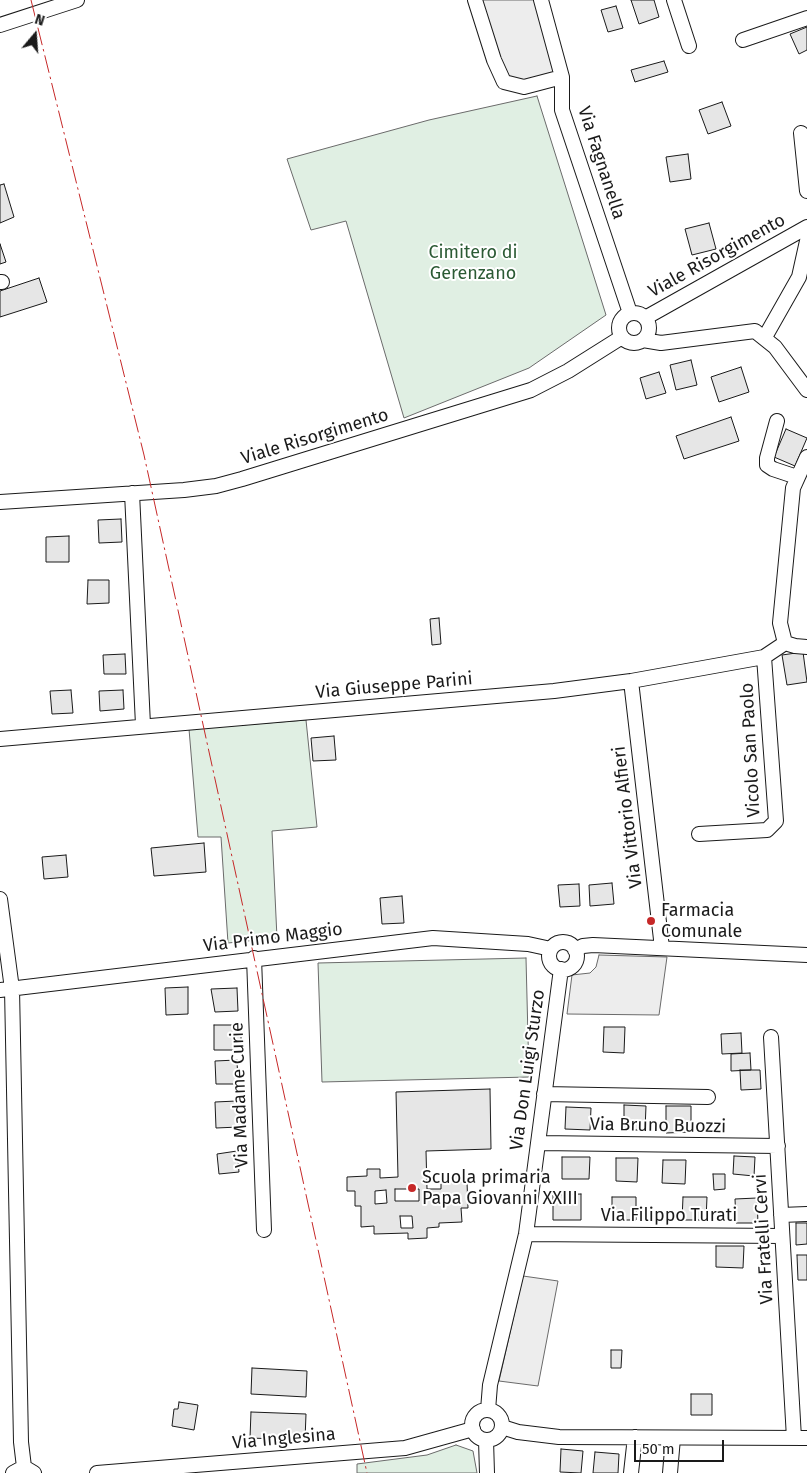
<!DOCTYPE html>
<html>
<head>
<meta charset="utf-8">
<style>
	body { margin:0 }
	#map { position:relative; width:807px; height:1473px; overflow:hidden; background:#fff; font-family:"Fira Sans",sans-serif }
	canvas { display:block }
	.north { position:absolute; left:10px; top:10px; width:50px; height:50px; -webkit-text-stroke:4px #fff; paint-order:stroke; rotate:18deg; font-size:14px; font-weight:700; line-height:20px; text-align:center; color:#1a1a1a }
	.north::after { content:''; display:block; margin:auto; width:18px; height:22px; background:#1a1a1a; clip-path:polygon(50% 0,100% 100%,50% 72%,0 100%) }
	.scale { position:absolute; left:634px; top:1440px; width:90px; height:22px; box-sizing:border-box; border:2px solid #1a1a1a; border-top:0; padding-left:6px; font-size:15px; line-height:18px; white-space:nowrap; color:#1a1a1a; -webkit-text-stroke:4px #fff; paint-order:stroke }
</style>
</head>
<body>
<div id="map">
<canvas width="807" height="1473"></canvas>
<div class="north">N</div>
<div class="scale">50 m</div>
</div>
<script>
const g = document.querySelector('canvas').getContext('2d');
g.lineJoin = 'round';
function fillPath(path, color) { g.fillStyle = color; g.fill(path, 'evenodd'); }
const shape = rows => new Path2D(rows.map(r => 'M' + r).join(''));
function strokePath(path, color, width, dash) { g.strokeStyle = color; g.lineWidth = width; g.lineCap = dash ? 'butt' : 'round'; g.setLineDash(dash || []); g.stroke(path); }
function label(font, color, halo, rows, align = 'center') {
  g.font = font + ' "Fira Sans",sans-serif'; g.lineWidth = 4; g.setLineDash([]); g.textBaseline = 'middle'; g.strokeStyle = halo; g.fillStyle = color; for (const [text, x, y, turn = 0] of rows) {
    g.save(); g.translate(x, y); g.rotate((+turn || 0) * Math.PI / 180); g.textAlign = isNaN(turn) ? turn : align; if (halo) g.strokeText(text, 0, 0); g.fillText(text, 0, 0); g.restore();
  }
}
const green = shape([
	[537,96,606,315,529,368,404,418,346,221,311,230,287,159,429,120,537,96],
	[306,720,317,827,272,831,277,938,228,943,221,837,198,837,189,729,306,720],
	[526,958,529,1077,322,1082,318,963,526,958],
	[456,1445,473,1451,477,1473,357,1473,357,1464,427,1455,456,1445]
]);
fillPath(green, '#e0efe3');
strokePath(green, '#6a6a6a', 1);
const parking = shape([
	[475,0,541,0,562,77,504,82,475,0],
	[599,955,667,957,659,1015,567,1014,572,975,590,973,596,967,599,955],
	[523,1276,558,1281,538,1386,499,1381,523,1276]
]);
fillPath(parking, '#ededed');
strokePath(parking, '#6a6a6a', 1);
const building = shape([
	[631,0,654,0,659,17,639,24,631,0],
	[616,6,623,28,608,32,601,10,616,6],
	[807,27,807,50,799,54,790,34,807,27],
	[664,61,668,72,635,82,631,70,664,61],
	[722,102,731,126,708,134,699,110,722,102],
	[688,154,691,179,670,182,666,157,688,154],
	[4,184,14,217,0,223,0,185,4,184],
	[709,223,716,249,692,255,685,229,709,223],
	[0,244,6,262,0,264,0,244],
	[39,278,47,302,0,317,0,291,39,278],
	[691,360,697,385,676,390,670,365,691,360],
	[741,367,749,392,719,402,711,377,741,367],
	[659,372,666,393,646,399,640,378,659,372],
	[731,417,739,441,684,459,676,436,731,417],
	[786,429,807,438,795,466,774,457,786,429],
	[121,519,122,542,99,543,98,520,121,519],
	[69,536,69,562,46,562,46,537,69,536],
	[88,580,109,580,109,603,87,604,88,580],
	[439,618,441,644,432,645,430,619,439,618],
	[803,652,807,682,787,685,782,655,803,652],
	[125,654,126,674,104,674,103,655,125,654],
	[71,690,73,713,52,714,50,691,71,690],
	[123,690,124,709,100,711,99,691,123,690],
	[334,736,336,760,313,761,311,738,334,736],
	[204,843,206,872,154,876,151,848,204,843],
	[66,855,68,877,44,879,42,857,66,855],
	[612,883,614,904,590,906,589,885,612,883],
	[579,884,580,906,560,907,558,885,579,884],
	[402,896,404,923,382,924,380,898,402,896],
	[188,987,188,1014,166,1015,165,988,188,987],
	[237,988,238,1011,215,1012,211,989,237,988],
	[214,1025,241,1025,241,1050,214,1050,214,1025],
	[604,1027,625,1027,624,1053,603,1052,604,1027],
	[741,1033,742,1053,722,1054,721,1034,741,1033],
	[750,1053,751,1070,731,1071,731,1054,750,1053],
	[237,1060,238,1084,216,1084,215,1061,237,1060],
	[740,1070,760,1070,761,1089,741,1090,740,1070],
	[490,1089,491,1149,426,1151,427,1189,441,1189,441,1176,458,1176,458,1182,467,1182,468,1208,461,1208,462,1222,439,1223,439,1227,427,1228,427,1238,408,1239,408,1233,374,1234,374,1226,361,1227,361,1206,355,1206,355,1191,347,1191,347,1177,367,1176,367,1169,380,1169,380,1178,398,1177,396,1092,490,1089],
	[395,1189,419,1189,419,1201,395,1201,395,1189],
	[386,1190,387,1203,375,1204,375,1191,386,1190],
	[400,1216,412,1216,413,1228,401,1228,400,1216],
	[237,1101,239,1127,216,1128,215,1102,237,1101],
	[624,1105,646,1106,645,1130,624,1130,624,1105],
	[666,1106,691,1106,691,1132,666,1133,666,1106],
	[566,1107,591,1108,590,1130,565,1129,566,1107],
	[237,1151,239,1172,219,1174,217,1154,237,1151],
	[734,1156,755,1157,754,1176,733,1174,734,1156],
	[562,1157,590,1157,589,1179,562,1179,562,1157],
	[616,1158,638,1158,637,1182,616,1181,616,1158],
	[663,1160,686,1160,685,1184,662,1183,663,1160],
	[713,1174,725,1174,725,1189,714,1190,713,1174],
	[581,1194,581,1220,553,1220,553,1195,581,1194],
	[612,1197,636,1197,636,1220,612,1220,612,1197],
	[683,1197,707,1197,706,1220,682,1220,683,1197],
	[757,1198,758,1223,736,1223,735,1199,757,1198],
	[796,1223,807,1223,807,1244,796,1245,796,1223],
	[716,1246,744,1246,743,1268,716,1267,716,1246],
	[797,1255,807,1255,807,1280,798,1280,797,1255],
	[611,1350,622,1350,621,1368,611,1368,611,1350],
	[252,1368,307,1371,306,1397,251,1394,252,1368],
	[691,1394,712,1394,712,1415,691,1415,691,1394],
	[179,1402,198,1405,194,1430,172,1426,174,1409,178,1409,179,1402],
	[251,1412,306,1414,305,1440,250,1438,251,1412],
	[561,1449,583,1451,581,1473,560,1472,561,1449],
	[595,1452,619,1454,618,1473,593,1473,595,1452]
]);
fillPath(building, '#e6e6e6');
strokePath(building, '#1a1a1a', 1);
const minor = shape([
	[475,0,494,60,504,82,524,87,562,77],
	[541,0,562,77,562,110,630,313],
	[674,0,689,46],
	[0,25,77,0],
	[743,40,807,18],
	[801,133,807,191],
	[0,282,2,282],
	'619 328a15 15 0 1 1 30 0a15 15 0 1 1-30 0Z',
	[645,318,807,227],
	[765,337,799,277,807,241],
	[643,340,661,343,755,331,775,347,807,390],
	[777,421,767,458,767,465,773,469,797,477],
	[807,457,793,488,780,623,785,643,795,646,807,647],
	[132,493,143,725],
	[0,502,184,490,216,486,242,479,531,390,568,371,622,337],
	[631,681,662,948],
	[0,739,554,691,631,681,764,657,785,643],
	[699,834,767,830,776,821,764,657],
	[0,899,12,989,21,1442,24,1467],
	'549 956a14 14 0 1 1 28 0a14 14 0 1 1-28 0Z',
	[575,950,583,946,593,945,807,955],
	[254,958,264,1230],
	[0,990,433,938,528,944,551,949],
	[771,1037,794,1438],
	[544,1094,708,1097],
	[539,1143,778,1146],
	[781,1215,807,1214],
	[526,1234,782,1236],
	[488,1410,490,1385,526,1234,561,969],
	'472 1425a15 15 0 1 1 30 0a15 15 0 1 1-30 0Z',
	[502,1427,518,1432,559,1437,807,1438],
	[486,1440,487,1473],
	[13,1473,24,1467,34,1473],
	[97,1473,405,1448,473,1429],
	[631,1473,635,1437],
	[670,1473,673,1438]
]);
strokePath(minor, '#1a1a1a', 16);
strokePath(minor, '#fff', 14);
strokePath(shape([
	[31,0,144,455,367,1473]
]), '#c62828', 1, [18, 4, 2.5, 4]);
for (const [x, y, r, color] of [
	[651,921,5,"#c62828"],
	[412,1188,5,"#c62828"]
]) { const dot = new Path2D(); dot.arc(x, y, r, 0, 2 * Math.PI); g.fillStyle = color; g.fill(dot); strokePath(dot, '#fff', 2); }
label('18px', '#1a1a1a', '#fff', [
	["Via Fagnanella",601,163,72],
	["Viale Risorgimento",717,256,-29],
	["Viale Risorgimento",315,437,-17],
	["Via Giuseppe Parini",394,686,-5],
	["Vicolo San Paolo",751,750,-93],
	["Via Vittorio Alfieri",628,817,-97],
	["Via Primo Maggio",273,938,-7],
	["Via Don Luigi Sturzo",528,1070,-82],
	["Via Madame Curie",240,1095,-92],
	["Via Bruno Buozzi",658,1126,1],
	["Via Filippo Turati",669,1216],
	["Via Fratelli Cervi",764,1239,-93],
	["Via Inglesina",284,1439,-5]
]);
label('18px', '#2b5a34', '#fff', [
	["Cimitero di",473,253],
	["Gerenzano",473,274]
]);
label('18px', '#1a1a1a', '#fff', [
	["Farmacia",661,911],
	["Comunale",661,932],
	["Scuola primaria",422,1178],
	["Papa Giovanni XXIII",422,1199]
], 'left');
</script>
</body>
</html>
